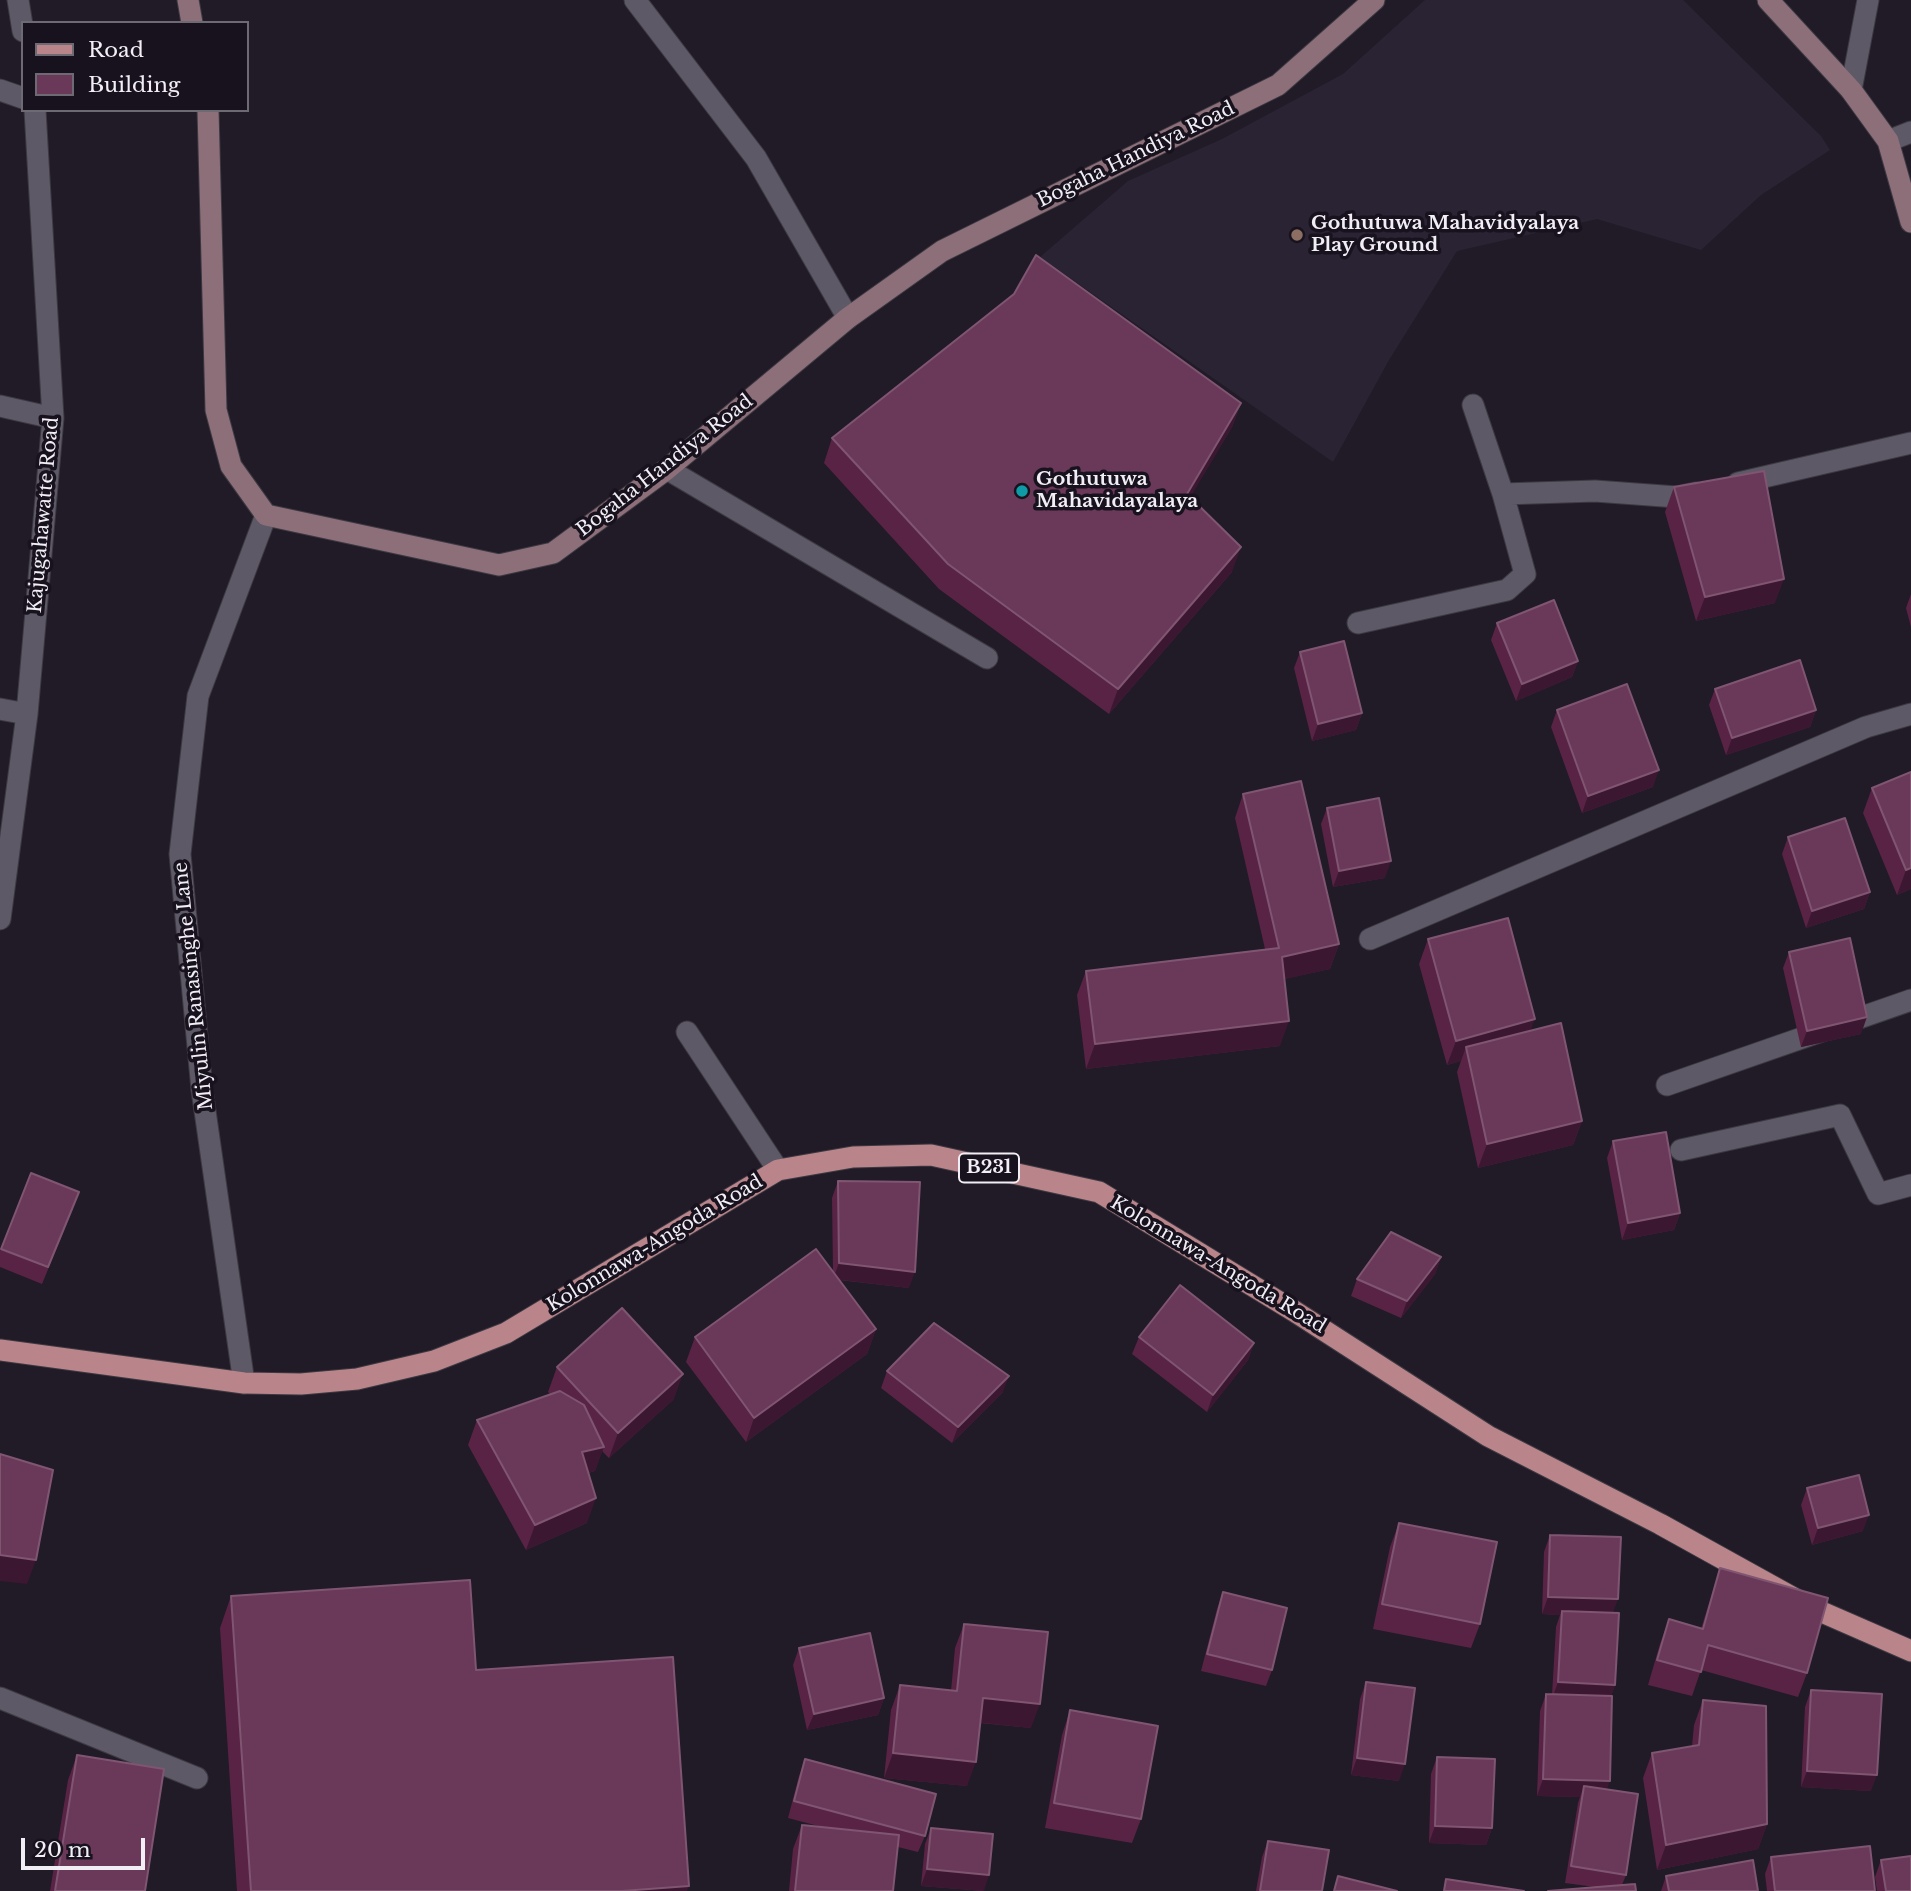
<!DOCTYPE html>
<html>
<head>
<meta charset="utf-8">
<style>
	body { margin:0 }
	#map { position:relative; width:1911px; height:1891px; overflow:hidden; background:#201b27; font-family:"Libre Baskerville",serif }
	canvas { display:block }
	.legend { position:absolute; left:21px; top:21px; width:228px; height:91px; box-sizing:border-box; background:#17121d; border:2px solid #6e6a74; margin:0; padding:9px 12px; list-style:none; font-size:21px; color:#f1eef6 }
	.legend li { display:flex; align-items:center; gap:14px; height:35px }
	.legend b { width:35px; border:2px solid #6e6a74 }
	.scale { position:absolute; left:21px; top:1838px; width:124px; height:32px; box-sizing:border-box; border:4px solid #f1eef6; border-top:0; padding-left:9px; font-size:21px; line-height:24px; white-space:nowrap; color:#f1eef6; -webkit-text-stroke:5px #17121d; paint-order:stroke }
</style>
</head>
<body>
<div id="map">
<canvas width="1911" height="1891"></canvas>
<ul class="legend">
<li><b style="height:9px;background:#b9858a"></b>Road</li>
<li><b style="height:19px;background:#6a3959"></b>Building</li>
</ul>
<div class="scale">20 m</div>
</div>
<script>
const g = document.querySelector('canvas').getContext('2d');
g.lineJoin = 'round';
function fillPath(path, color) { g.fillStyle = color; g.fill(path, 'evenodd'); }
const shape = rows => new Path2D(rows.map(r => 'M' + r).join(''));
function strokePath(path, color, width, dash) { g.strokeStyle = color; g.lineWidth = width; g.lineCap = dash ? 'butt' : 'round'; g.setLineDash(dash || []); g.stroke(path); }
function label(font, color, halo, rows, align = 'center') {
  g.font = font + ' "Libre Baskerville",serif'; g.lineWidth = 7; g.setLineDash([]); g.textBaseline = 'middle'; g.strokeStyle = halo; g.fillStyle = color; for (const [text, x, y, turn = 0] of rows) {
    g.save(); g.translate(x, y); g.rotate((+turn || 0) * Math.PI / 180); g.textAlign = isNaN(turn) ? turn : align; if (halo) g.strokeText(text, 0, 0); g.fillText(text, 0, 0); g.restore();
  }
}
fillPath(shape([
	[1425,0,1683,0,1821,136,1830,150,1761,195,1701,250,1597,219,1457,251,1389,360,1333,462,1040,257,1128,181,1222,139,1343,74]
]), '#2a2334');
const street = shape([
	[18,0,23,31],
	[635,0,756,158,848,318],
	[0,90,23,98],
	[1851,90,1868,0],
	[1888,141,1911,132],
	[0,406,53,418],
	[667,469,987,658],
	[1738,483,1911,443],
	[1503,494,1595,491,1677,497,1696,493],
	[1358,623,1507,590,1525,574,1503,494,1473,405],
	[0,709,27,714],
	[0,919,27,714,53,418,35,110],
	[1370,939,1866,727,1911,714],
	[687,1032,778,1170],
	[1667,1085,1911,1000],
	[1681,1150,1840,1115,1878,1194,1911,1185],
	[244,1383,202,1090,180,854,198,696,266,515],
	[0,1698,197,1778]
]);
const secondary = shape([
	[188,0,192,23],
	[1768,0,1851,90,1888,141,1911,222],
	[208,110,216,410,231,466,266,515,499,565,553,553,667,469,848,318,942,251,1278,85,1374,0]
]);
const primary = shape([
	[0,1350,244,1383,301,1384,357,1379,434,1361,506,1333,778,1170,853,1157,931,1155,1099,1192,1294,1311,1488,1436,1660,1524,1808,1606,1911,1651]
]);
strokePath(street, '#3d3942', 23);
strokePath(secondary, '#3d3942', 23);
strokePath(primary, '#3d3942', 23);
strokePath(street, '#5e5966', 21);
strokePath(secondary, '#8c6f78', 21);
strokePath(primary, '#b9858a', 21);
fillPath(shape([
	[1241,403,1232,427,1190,497,1232,572,1109,714,939,589,824,463,832,438],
	[1674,487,1775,603,1696,621,1665,512],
	[1911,594,1911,627,1906,608],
	[1497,623,1578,661,1572,677,1516,701,1491,640],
	[1300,652,1362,713,1356,730,1312,741,1294,668],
	[1715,689,1816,710,1810,727,1726,755,1709,705],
	[1557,710,1653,787,1582,813,1551,727],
	[1911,772,1911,889,1897,895,1863,813,1872,788],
	[1243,794,1339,944,1330,969,1284,979,1280,1046,1086,1069,1077,995,1086,971,1265,949,1235,818],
	[1327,808,1385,878,1333,887,1321,824],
	[1788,837,1870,892,1864,909,1806,928,1782,854],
	[1428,939,1531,1031,1582,1121,1573,1145,1478,1168,1457,1072,1461,1061,1447,1065,1419,964],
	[1789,952,1861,1034,1801,1047,1783,968],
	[1613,1141,1680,1213,1674,1230,1622,1240,1607,1158],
	[31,1173,73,1209,42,1284,0,1267,0,1251],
	[838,1181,909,1288,839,1280,876,1329,867,1354,746,1442,686,1362,695,1337,833,1272,832,1198],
	[1441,1257,1435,1274,1401,1318,1351,1296,1357,1279],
	[1139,1337,1254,1343,1248,1360,1207,1412,1132,1354],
	[557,1367,674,1399,609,1458,602,1451,595,1471,588,1473,587,1523,526,1550,468,1445,477,1420,550,1394,548,1392],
	[887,1371,1003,1392,952,1443,881,1388],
	[1807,1488,1863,1531,1812,1545,1801,1505],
	[1399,1523,1480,1624,1471,1648,1373,1629,1390,1547],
	[1550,1535,1613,1613,1615,1685,1611,1696,1607,1790,1626,1875,1622,1885,1595,1887,1565,1883,1578,1803,1580,1797,1537,1796,1540,1711,1546,1694,1552,1695,1556,1627,1560,1615,1542,1614,1544,1552],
	[1720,1568,1807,1673,1798,1697,1701,1670,1692,1696,1648,1685,1660,1644,1669,1619,1701,1629,1712,1593],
	[1223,1592,1272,1670,1266,1686,1201,1671,1217,1609],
	[231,1596,476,1670,687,1891,237,1891,220,1628],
	[964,1624,1031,1728,980,1723,967,1786,884,1778,891,1710,900,1685,951,1691,955,1648],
	[799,1648,884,1698,878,1715,807,1730,793,1665],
	[1366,1682,1399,1781,1351,1775,1360,1699],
	[1811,1690,1871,1791,1801,1787,1805,1707],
	[1703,1700,1767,1824,1758,1849,1657,1870,1643,1778,1652,1753,1692,1746,1694,1725],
	[1070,1710,1141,1819,1132,1843,1045,1828,1062,1735],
	[77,1755,145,1891,50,1891,68,1780],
	[1437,1757,1492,1828,1486,1845,1429,1843,1431,1774],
	[805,1759,925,1836,918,1852,898,1847,893,1891,789,1891,793,1849,802,1825,822,1827,788,1818,799,1776],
	[931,1828,984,1891,921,1886,925,1844],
	[1268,1841,1322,1891,1256,1891,1262,1857],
	[1771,1857,1875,1891,1767,1891,1765,1874],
	[1881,1860,1911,1891,1877,1891,1875,1877],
	[1666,1876,1758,1891,1661,1891]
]), '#592346');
fillPath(shape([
	[1241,403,1232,427,1178,518,1187,494],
	[1241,547,1232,572,1109,714,1118,689],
	[1784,579,1775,603,1696,621,1705,597],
	[1578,661,1572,677,1516,701,1522,684],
	[1816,710,1810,727,1726,755,1732,738],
	[1362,713,1356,730,1312,741,1318,724],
	[1659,770,1653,787,1582,813,1588,796],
	[1391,861,1385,878,1333,887,1339,871],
	[1911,868,1911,889,1897,895,1906,870],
	[1870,892,1864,909,1806,928,1812,911],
	[1339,944,1330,969,1273,982,1282,957],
	[1867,1017,1861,1034,1801,1047,1807,1031],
	[1535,1019,1526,1043,1466,1047,1461,1061,1447,1065,1456,1041],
	[1289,1021,1280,1046,1086,1069,1095,1044],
	[1582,1121,1573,1145,1478,1168,1487,1144],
	[1680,1213,1674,1230,1622,1240,1628,1223],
	[1441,1257,1435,1274,1401,1318,1407,1301],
	[839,1263,915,1272,909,1288,833,1279],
	[876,1329,867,1354,746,1442,754,1418],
	[1254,1343,1248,1360,1207,1412,1213,1395],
	[683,1374,674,1399,609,1458,618,1433],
	[1009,1376,1003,1392,952,1443,958,1427],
	[604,1447,595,1471,573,1477,582,1452],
	[596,1498,587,1523,526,1550,535,1525],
	[1869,1515,1863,1531,1812,1545,1818,1528],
	[0,1555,36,1560,27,1584,0,1581],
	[1548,1597,1618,1599,1612,1616,1562,1611,1560,1615,1542,1614],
	[1558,1682,1615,1685,1609,1702,1552,1699],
	[884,1698,878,1715,807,1730,814,1714],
	[983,1698,1040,1704,1031,1728,974,1722],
	[893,1753,976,1762,967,1786,884,1778],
	[1357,1758,1405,1764,1399,1781,1351,1775],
	[1807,1771,1877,1775,1871,1791,1801,1787],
	[1543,1779,1610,1781,1604,1797,1584,1786,1580,1797,1537,1796],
	[1767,1824,1758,1849,1657,1870,1666,1845],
	[1435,1826,1492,1828,1486,1845,1429,1843],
	[927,1869,989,1875,984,1891,921,1886],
	[689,1886,687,1891,622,1891]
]), '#3c1732');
const building = shape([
	[1036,255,1241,403,1187,494,1241,547,1118,689,948,564,832,438,1014,294,1036,255],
	[1764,471,1784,579,1705,597,1674,487,1764,471],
	[1554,600,1578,661,1522,684,1497,623,1554,600],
	[1344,641,1362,713,1318,724,1300,652,1344,641],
	[1800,660,1816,710,1732,738,1715,689,1800,660],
	[1627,684,1659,770,1588,796,1557,710,1627,684],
	[1911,772,1911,868,1906,870,1872,788,1911,772],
	[1301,781,1339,944,1282,957,1289,1021,1095,1044,1086,971,1279,948,1243,794,1301,781],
	[1379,798,1391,861,1339,871,1327,808,1379,798],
	[1845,818,1870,892,1812,911,1788,837,1845,818],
	[1508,918,1535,1019,1456,1041,1428,939,1508,918],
	[1850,938,1867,1017,1807,1031,1789,952,1850,938],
	[1561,1023,1582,1121,1487,1144,1466,1047,1561,1023],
	[1666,1132,1680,1213,1628,1223,1613,1141,1666,1132],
	[31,1173,79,1192,48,1267,1,1249,31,1173],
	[838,1181,920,1182,915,1272,839,1263,838,1181],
	[1391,1232,1441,1257,1407,1301,1357,1279,1391,1232],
	[816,1249,876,1329,754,1418,695,1337,816,1249],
	[1180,1285,1254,1343,1213,1395,1139,1337,1180,1285],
	[622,1308,683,1374,618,1433,557,1367,622,1308],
	[934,1323,1009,1376,958,1427,887,1371,934,1323],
	[560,1391,584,1405,604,1447,582,1452,596,1498,535,1525,477,1420,560,1391],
	[0,1454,53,1470,36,1560,0,1555,0,1454],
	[1859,1475,1869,1515,1818,1528,1807,1488,1859,1475],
	[1399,1523,1497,1542,1480,1624,1382,1604,1399,1523],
	[1550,1535,1621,1537,1618,1599,1548,1597,1550,1535],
	[1720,1568,1828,1598,1807,1673,1708,1645,1701,1672,1657,1660,1669,1619,1703,1629,1720,1568],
	[470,1580,476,1670,673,1657,689,1886,622,1891,251,1891,231,1596,470,1580],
	[1223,1592,1287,1608,1272,1670,1207,1654,1223,1592],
	[1562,1611,1619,1613,1615,1685,1558,1682,1562,1611],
	[964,1624,1048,1632,1040,1704,983,1698,976,1762,893,1753,900,1685,957,1691,964,1624],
	[870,1633,884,1698,814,1714,799,1648,870,1633],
	[1366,1682,1415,1688,1405,1764,1357,1758,1366,1682],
	[1811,1690,1882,1694,1877,1775,1807,1771,1811,1690],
	[1546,1694,1612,1696,1610,1781,1543,1779,1546,1694],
	[1703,1700,1766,1706,1767,1824,1666,1845,1652,1753,1699,1745,1703,1700],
	[1070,1710,1158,1726,1141,1819,1054,1803,1070,1710],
	[77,1755,164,1769,145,1891,55,1891,77,1755],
	[1437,1757,1495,1759,1492,1828,1435,1826,1437,1757],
	[805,1759,936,1794,925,1836,794,1801,805,1759],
	[1584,1786,1638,1794,1626,1875,1571,1866,1584,1786],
	[802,1825,899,1835,893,1891,795,1891,802,1825],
	[931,1828,993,1834,989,1875,927,1869,931,1828],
	[1268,1841,1329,1850,1322,1891,1260,1891,1268,1841],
	[1870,1846,1875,1891,1775,1891,1771,1857,1870,1846],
	[1911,1856,1911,1891,1886,1891,1881,1860,1911,1856],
	[1753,1860,1758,1891,1669,1891,1666,1876,1753,1860],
	[1338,1876,1397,1891,1334,1891,1338,1876],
	[1446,1879,1524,1891,1444,1891,1446,1879],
	[1635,1884,1636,1891,1548,1891,1635,1884]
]);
fillPath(building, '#6a3959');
strokePath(building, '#7f5572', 2);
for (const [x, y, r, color] of [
	[1297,235,7,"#8d6e63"],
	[1022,491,7,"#0f9aa8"]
]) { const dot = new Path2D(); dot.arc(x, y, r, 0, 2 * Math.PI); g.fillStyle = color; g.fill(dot); strokePath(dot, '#17121d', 2.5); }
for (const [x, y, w] of [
	[989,1168,60]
]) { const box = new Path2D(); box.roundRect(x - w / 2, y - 14.5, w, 29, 5); g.fillStyle = '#17121d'; g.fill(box); strokePath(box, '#f1eef6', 2); }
label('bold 18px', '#f1eef6', null, [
	["B231",989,1168]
]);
label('19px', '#f1eef6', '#17121d', [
	["Bogaha Handiya Road",1136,155,-26],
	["Bogaha Handiya Road",665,466,-38],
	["Kajugahawatte Road",44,515,-85],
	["Miyulin Ranasinghe Lane",194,986,-96],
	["Kolonnawa-Angoda Road",655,1244,-31],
	["Kolonnawa-Angoda Road",1218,1265,31]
]);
label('bold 19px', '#f1eef6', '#17121d', [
	["Gothutuwa Mahavidyalaya",1311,224],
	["Play Ground",1311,246],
	["Gothutuwa",1036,480],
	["Mahavidayalaya",1036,502]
], 'left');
</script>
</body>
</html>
